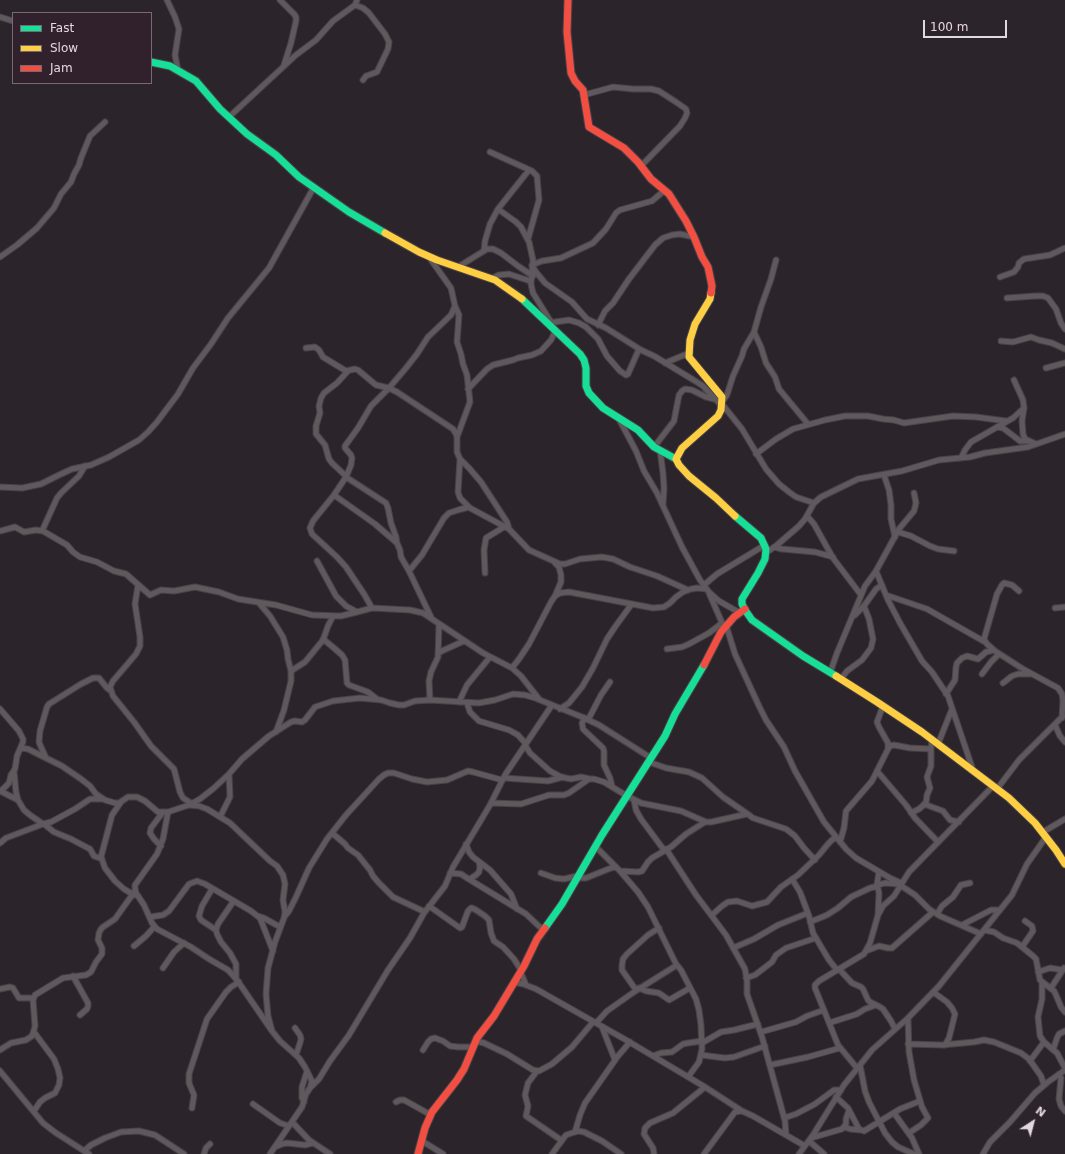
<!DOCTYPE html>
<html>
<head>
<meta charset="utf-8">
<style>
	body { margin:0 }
	#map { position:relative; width:1065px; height:1154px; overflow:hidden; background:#2c242b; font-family:"DejaVu Sans",sans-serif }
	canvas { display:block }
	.legend { position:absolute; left:12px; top:12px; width:140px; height:72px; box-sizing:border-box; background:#30212c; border:1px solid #786a74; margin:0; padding:5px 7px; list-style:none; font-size:12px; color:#e3d8e0 }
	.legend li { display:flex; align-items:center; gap:8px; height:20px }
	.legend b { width:20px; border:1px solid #786a74 }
	.north { position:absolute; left:1013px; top:1102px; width:40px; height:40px; -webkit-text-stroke:3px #30212c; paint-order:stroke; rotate:36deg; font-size:11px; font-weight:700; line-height:16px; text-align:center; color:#e3d8e0 }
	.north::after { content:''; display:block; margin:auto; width:14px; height:18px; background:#e3d8e0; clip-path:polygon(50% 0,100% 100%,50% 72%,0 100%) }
	.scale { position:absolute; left:923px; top:20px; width:84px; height:18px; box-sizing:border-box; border:2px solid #e3d8e0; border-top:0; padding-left:5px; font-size:12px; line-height:14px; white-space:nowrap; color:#e3d8e0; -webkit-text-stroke:3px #30212c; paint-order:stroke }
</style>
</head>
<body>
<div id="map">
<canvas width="1065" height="1154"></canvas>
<ul class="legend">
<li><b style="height:5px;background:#16e098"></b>Fast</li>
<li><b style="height:5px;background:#ffcf43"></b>Slow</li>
<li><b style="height:5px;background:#f24e42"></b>Jam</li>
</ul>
<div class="north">N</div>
<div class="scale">100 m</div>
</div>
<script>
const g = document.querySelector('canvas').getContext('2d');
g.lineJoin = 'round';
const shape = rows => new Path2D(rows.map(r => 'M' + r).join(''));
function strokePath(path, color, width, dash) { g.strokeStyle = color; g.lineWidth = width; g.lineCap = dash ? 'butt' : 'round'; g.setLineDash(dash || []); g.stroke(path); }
const street = shape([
	[167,0,175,17,179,29,175,55,178,70],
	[280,0,294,14,296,17,296,21,291,43,284,65],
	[355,5,363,8,369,13,385,34,389,42,388,49,377,72,366,76,363,80],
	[0,17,13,21],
	[584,95,613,87,633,89,651,89,659,91,676,102,686,109,687,113,685,118,680,126,641,166],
	[229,117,296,55,316,40,333,21,355,5,357,0],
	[490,152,532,171,537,176,539,200,528,239],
	[498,209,516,222,521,227,529,242,533,260,531,284,533,293,551,322],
	[484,251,485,241,490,224,498,209,529,170],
	[0,257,17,245,37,228,54,208,61,194,71,182,74,174,79,165,81,158,90,136,105,122],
	[532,265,542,261,561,258,593,243,606,229,616,213,620,210,652,201,665,190],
	[532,266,536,272,545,283,572,302,587,319,606,328,641,350,654,356,692,379,703,386,722,406],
	[458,267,487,249,493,249,501,253,518,266,533,276],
	[1000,277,1014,272,1018,267,1019,263,1024,259,1050,255,1065,248],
	[491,279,499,275,509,274,530,281],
	[1007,298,1035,296,1043,296,1048,298,1056,309,1061,323,1065,329],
	[455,306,459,315,457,342,461,354,463,364,467,375,470,402,457,437],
	[548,323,569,320,579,323,586,327,598,339,607,356,620,371,626,375,628,374,639,349],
	[598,325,605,311,613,303,629,279,655,245,663,238,672,235,680,234,694,237],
	[754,332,761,347,766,363,775,377,779,389,808,424],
	[1001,341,1013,342,1031,337,1039,340,1052,343,1065,349],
	[306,348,315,347,319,350,323,357,346,371,355,369,358,370,376,385,389,388,397,392,453,429,456,434,457,437,457,452,460,459,458,492,460,498,470,508,509,529,529,550,560,564,565,564,580,559,602,557,613,559,630,567,657,576,688,590],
	[665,363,689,353],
	[1046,368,1065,363],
	[348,371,337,383,324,393,321,398,319,406,320,413,316,426,316,434,325,445,329,459,332,463,349,479,386,503,388,508,391,523,396,537,397,543],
	[1014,380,1023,400,1024,408,1022,421,1023,434,1025,439,1036,444],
	[468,389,487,369,493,365,513,360,518,358,532,355,541,351,551,340,554,334,554,328],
	[722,402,727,395,733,376,742,356,744,349,754,332,761,307,771,279,776,260],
	[722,404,742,429,766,469,779,484,789,492,796,497,814,503],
	[619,419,636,451,644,471,657,493,682,547,700,580,709,592,719,601,740,613],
	[997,427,1003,428,1020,441,1028,441],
	[654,447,674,421,679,395,682,391,685,389,692,390,706,397,714,399],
	[660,450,663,473,664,488,663,505],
	[756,454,776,439,793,429,825,420,845,416,868,416,883,419,894,420,904,423,953,416,976,417,1006,421],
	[961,458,965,450,971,442,1013,418,1024,408],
	[460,459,469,468,481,482,507,522,509,529],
	[884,475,889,490,891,505,891,519,895,537],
	[0,487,22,488,41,484,59,475,72,469,91,465,109,457,139,440,148,432,157,422,178,394,193,368,211,344,228,318,269,268,314,187],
	[334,495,375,524,397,543,400,550,401,557,409,571,431,617],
	[807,516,814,524,833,558,861,595],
	[0,531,15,527,24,532,36,530,43,531,67,545,73,552,80,557,97,562,114,571,126,574,150,595,161,590,174,591,195,587,219,592,238,599,276,605,312,615,341,616,357,612,372,608,410,610,423,613,483,653,512,668,521,676,539,699],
	[42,531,57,498,61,493,79,476,85,466],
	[898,532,911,536,930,546,938,549,954,551],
	[774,547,782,549,815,552,833,557],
	[766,553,777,545,799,526,805,519,814,503,821,497,858,479,902,471,939,460,970,457,985,453,1028,447,1065,434],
	[317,561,336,596,346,606,357,612],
	[409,571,422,555,444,518,449,513,458,510,469,507],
	[876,571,888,600,900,623,922,661,932,672,948,696,973,770],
	[485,573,484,550,486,538,504,527],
	[138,585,135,604,140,637,140,646,136,654,113,681,110,687,113,696,134,722,151,746,174,769,180,792,183,798,191,803],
	[704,585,717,574,765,545],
	[1019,591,1012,585,1004,583,1002,585,997,594,984,639,987,644,995,651,1023,669,1058,688,1062,694,1063,700,1062,718],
	[709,593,723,625],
	[886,595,927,609,985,642],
	[555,596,561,582,561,575,559,567,555,563],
	[259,603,270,616,283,637,287,650,288,659,291,671,291,681,284,710,276,732],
	[372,608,364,594,346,567,337,557,312,534,310,528,313,521,334,495,346,477,351,465,352,458,351,455,345,448,345,446,358,428,371,406,389,388,406,368,417,354,428,337,451,315,455,306,451,288,429,257],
	[1055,608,1065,607],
	[855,615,864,606,876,589,882,585],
	[726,625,735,654,759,706,766,720,784,747,795,771,824,822,846,849,856,858,890,878,901,883],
	[323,639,334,648,342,655,345,660,347,683,349,685,368,692,377,699],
	[667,649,682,647,689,644,709,633,722,623],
	[438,653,444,650,464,641],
	[512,668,519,659,529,644,551,602,555,596,560,593,569,592,653,608,664,607,670,603,676,597,683,592,691,589,697,588,706,589],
	[291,671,305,662,323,640,328,626,333,616],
	[830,673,837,653,865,586,876,571,899,529,914,511,916,503,914,493],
	[982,674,991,662,999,654],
	[841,679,847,671,862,660,871,648,873,639,869,619,864,606],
	[1003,683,1012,676,1018,674,1031,674],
	[946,694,955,680,956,667,957,663,962,658,967,656,978,659,986,652,994,650],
	[430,700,429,681,431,672,438,657,439,624],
	[459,702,467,685,490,657],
	[467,703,470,712,479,721,509,730,518,735,526,744],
	[0,709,19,731,23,739,23,742,17,756,15,769,11,775,9,783,1,791],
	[560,709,569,703,582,687,593,668,607,639,615,627,631,605],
	[585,718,582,723,583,729,603,748,604,751,604,765,610,778,612,786],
	[588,720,601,695,610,682],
	[1055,725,1060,736,1065,742],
	[938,744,952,709],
	[525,745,530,753,550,771,561,777,571,779,581,777,590,779],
	[21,748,28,749,62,766,81,779,90,786,96,794,105,800,115,803,119,803,128,797,137,797,145,801,158,812,168,812,189,805,199,806,207,809,230,823,270,861,277,866,283,875,285,884,283,900,285,912,284,918,275,942,268,968,266,994,268,1016,272,1031],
	[888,749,890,746,894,745,910,748,931,749],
	[46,758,41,747,39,742,40,731,47,707,49,704,81,684,93,678,99,678,107,688,111,691],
	[649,762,666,768,689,772,702,778,723,797,749,815,753,818,786,829,790,832,795,836,804,848,815,860],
	[14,771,16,792,18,800],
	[877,771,906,805,915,818,938,842],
	[504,778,548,781,563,777],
	[997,789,1019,760,1063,716],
	[0,791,18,800,24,810,30,815,43,824,51,822,75,809,90,799,102,799],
	[634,800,636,810,641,819,664,850],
	[121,802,112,815,101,857,105,868,115,881,124,889,134,895],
	[491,803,521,804,549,795,564,795,569,793,589,779,594,779,604,782,627,796,641,803,681,811,706,822,711,822,747,814],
	[924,804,943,811,950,820,959,822],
	[189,805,200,799,214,788,229,774,242,759,269,736,291,722,295,721,302,722,305,720,315,707,333,701,360,698,381,700,390,703,399,705,404,705,415,701,430,700,479,703,495,700,513,694,525,695,535,698,582,717,599,725,651,758],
	[168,812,163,839,157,854,135,885,135,888,136,893,144,905,152,923,157,929,191,947,209,959,228,970,237,980,272,1031,280,1041,299,1058,305,1067,312,1081,310,1088,306,1094,302,1107,270,1154],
	[911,813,919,809,926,803,927,795,930,788,927,777,931,766,931,748,932,740],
	[220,817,230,797,229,774],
	[44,824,54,832,71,839,88,848,90,849,94,856,102,859],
	[1043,832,1065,819],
	[332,833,345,844,348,848,358,855,370,870,373,876,379,883,393,897,425,912],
	[840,842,844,828,846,811,872,781,888,749,888,743,879,727,877,722,883,706],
	[0,843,6,838,43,824],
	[466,844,469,852,473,857,490,870,511,894,517,909],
	[161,846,154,839,150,833,151,828,163,812],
	[595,846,620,871,638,892,648,907,676,964,681,970,696,999,699,1010,701,1025,702,1049,699,1062,688,1077],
	[666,849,696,895,726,935,745,969,747,981,747,994,762,1037,785,1121,786,1135],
	[620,871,638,872,642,871,648,862,652,858,671,847,686,834,705,822],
	[450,873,461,874,467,878,526,914,543,930],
	[541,873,555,878,564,879,577,876],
	[576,878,586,878,611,868,616,867],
	[470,879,476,875,479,872,480,867,479,862],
	[792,879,800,892,809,916,813,933,829,960,837,970],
	[878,885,885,883,898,884],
	[900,885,915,895,929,909,940,916,981,934],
	[212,889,202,906,199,916,201,920,216,930],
	[233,902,218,924,216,930,217,934,221,942,230,953,236,964,236,979],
	[429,906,460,928,462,927,468,911,471,908,472,908,476,910,485,916,489,920,491,933,494,941,503,947,514,959,521,970,521,973,526,985],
	[878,914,879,893,877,884,879,872],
	[937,914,942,906,953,897,961,885,970,883],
	[712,915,722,906,728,902,737,901,752,906,767,902,781,887,798,875,819,855,828,844,833,839,837,838],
	[258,916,264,918,280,927],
	[285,916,289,911,296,897,309,868,327,839,346,815,379,779,384,775,388,773,394,773,412,779,427,782,447,780,468,771,473,772,502,780],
	[150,917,163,915,169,911,189,884,197,881,205,884,251,911,260,918,273,951],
	[810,922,827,915,838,908,851,897,870,888,878,886],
	[962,925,991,910,1000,910],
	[984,930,994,932,1003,938,1017,943,1033,956,1036,959,1040,980,1054,991,1056,995,1061,1007,1065,1012],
	[134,946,146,936,154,927],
	[1022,947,1033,931,1032,926,1025,921],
	[733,948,754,939,778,925,808,913],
	[866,951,879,946,888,948,892,948,933,912],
	[163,968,174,952,184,943],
	[839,969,852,983,861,987,863,989,868,1000,870,1002,880,1007,883,1009,891,1021,895,1029],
	[1038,972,1050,968,1063,970],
	[73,976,88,1003,88,1006,87,1009,80,1015],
	[746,978,755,975,772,962,776,955,786,948,816,938],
	[514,982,523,984,536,989,626,1040,705,1087,742,1111],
	[1042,982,1042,999,1038,1017,1040,1036,1044,1042,1057,1053,1065,1068],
	[639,988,646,991,659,993,669,1000,690,988],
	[1051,988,1064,968],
	[0,989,10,987,13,988,19,998,33,998],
	[636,990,622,970,622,965,623,959,627,954,648,935,659,928],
	[933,992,947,1002,952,1008,955,1014,949,1038,945,1045],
	[908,1018,909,1052,914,1080,922,1107,928,1118,921,1125,909,1133],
	[596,1023,607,1011,634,992,677,965],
	[829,1023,857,1014,865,1009,876,1005],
	[602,1027,615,1060],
	[295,1028,300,1035,301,1039,300,1043,296,1055],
	[761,1032,796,1022,807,1016,824,1010],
	[476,1041,484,1043,507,1054,533,1070,539,1071,552,1064,572,1047,593,1022],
	[702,1043,721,1032,734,1030,758,1024],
	[908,1044,942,1045,974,1042,984,1040,994,1042,1021,1053,1029,1059,1041,1076,1044,1085],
	[0,1050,11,1043,26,1040,32,1036,34,1030,35,1026,33,1000,35,995,63,978,86,975,91,972,96,962,102,954,102,948,98,940,99,933,101,929,103,927,115,919,135,891],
	[423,1050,428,1042,431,1039,435,1038,443,1041,450,1046,458,1047,474,1047],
	[1053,1050,1057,1038,1059,1034,1065,1031],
	[701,1055,725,1058,734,1057,765,1046],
	[653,1056,661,1053,672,1052,683,1044,688,1043,702,1041],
	[1030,1061,1044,1042],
	[770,1065,808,1057,840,1048],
	[860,1065,865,1091,869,1102,885,1133,892,1142,898,1147,914,1154],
	[857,1068,838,1045,815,988,815,985,819,981,864,954,870,943,878,915,883,906,894,896,909,872,993,786],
	[0,1071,43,1123,56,1133,89,1154],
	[537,1071,528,1083,525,1095,528,1106,526,1116,561,1140],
	[1059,1074,1061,1078,1059,1099,1061,1106,1065,1111],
	[310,1088,319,1079,330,1061,349,1035,388,970,410,938,424,913,445,886,453,867,490,805,505,775,552,705],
	[836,1097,848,1108,859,1129,864,1131,900,1109,920,1101],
	[304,1102,302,1098,302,1087,307,1071],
	[396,1102,400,1100,404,1100,431,1115],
	[253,1104,280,1123,289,1126],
	[192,1108,194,1095,189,1083,189,1074,207,1019,226,992,231,987,239,982],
	[34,1111,40,1102,45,1098,55,1093,59,1085,60,1078,58,1069,54,1059,34,1032],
	[894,1113,912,1138,919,1154],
	[784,1118,796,1114,815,1104,834,1090,841,1090],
	[292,1122,309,1140,330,1154],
	[844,1127,850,1129,860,1130],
	[575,1132,580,1115,585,1103,618,1056,630,1042],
	[811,1138,842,1129,846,1124,846,1119,849,1110],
	[422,1141,443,1154],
	[809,1141,824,1154],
	[275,1147,282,1144,287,1143,305,1145,313,1143],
	[84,1151,91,1145,105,1138,121,1132,139,1131,155,1135,184,1154],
	[204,1154,206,1148,210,1144],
	[552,1154,566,1135,578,1131,584,1132,602,1141,621,1154],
	[654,1154,653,1148,644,1134,645,1128,650,1123,673,1113,705,1087],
	[704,1154,735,1112,742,1111,753,1116,805,1146],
	[799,1154,813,1135,844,1085,872,1050,908,1018,939,986,1012,895,1027,864,1046,837],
	[983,1154,990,1142,1010,1122,1035,1093,1048,1082,1065,1070]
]);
const fast = shape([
	[151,62,170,66,196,81,220,109,247,134,276,155,299,177,349,212,385,233],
	[522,299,580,354,584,360,586,368,586,386,589,393,603,408,638,430,654,447,676,459],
	[735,516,761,538,766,549,765,559,758,573,742,599,742,604,745,610,752,620,803,656,836,676],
	[545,928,562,904,602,835,665,736,675,714,704,665]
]);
const slow = shape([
	[385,233,419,252,437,260,495,280,522,299],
	[711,293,710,299,695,324,690,340,689,357,722,397,721,410,718,416,682,448,676,459,679,465,689,476,716,498,735,516],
	[836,676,877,702,922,732,1009,798,1035,823,1056,850,1065,864]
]);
const jam = shape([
	[568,0,567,32,571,73,575,81,583,90,589,127,624,148,638,162,651,179,669,194,686,221,694,237,702,257,708,267,712,286,711,293],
	[704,665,721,632,734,617,745,609],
	[418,1154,425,1128,432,1112,457,1080,464,1069,477,1038,494,1016,524,966,537,939,545,928]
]);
strokePath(street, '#484247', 7);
strokePath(fast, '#484247', 9);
strokePath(slow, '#484247', 9);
strokePath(jam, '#484247', 9);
strokePath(street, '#5f585d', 5);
strokePath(fast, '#16e098', 7);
strokePath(slow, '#ffcf43', 7);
strokePath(jam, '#f24e42', 7);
</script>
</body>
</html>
